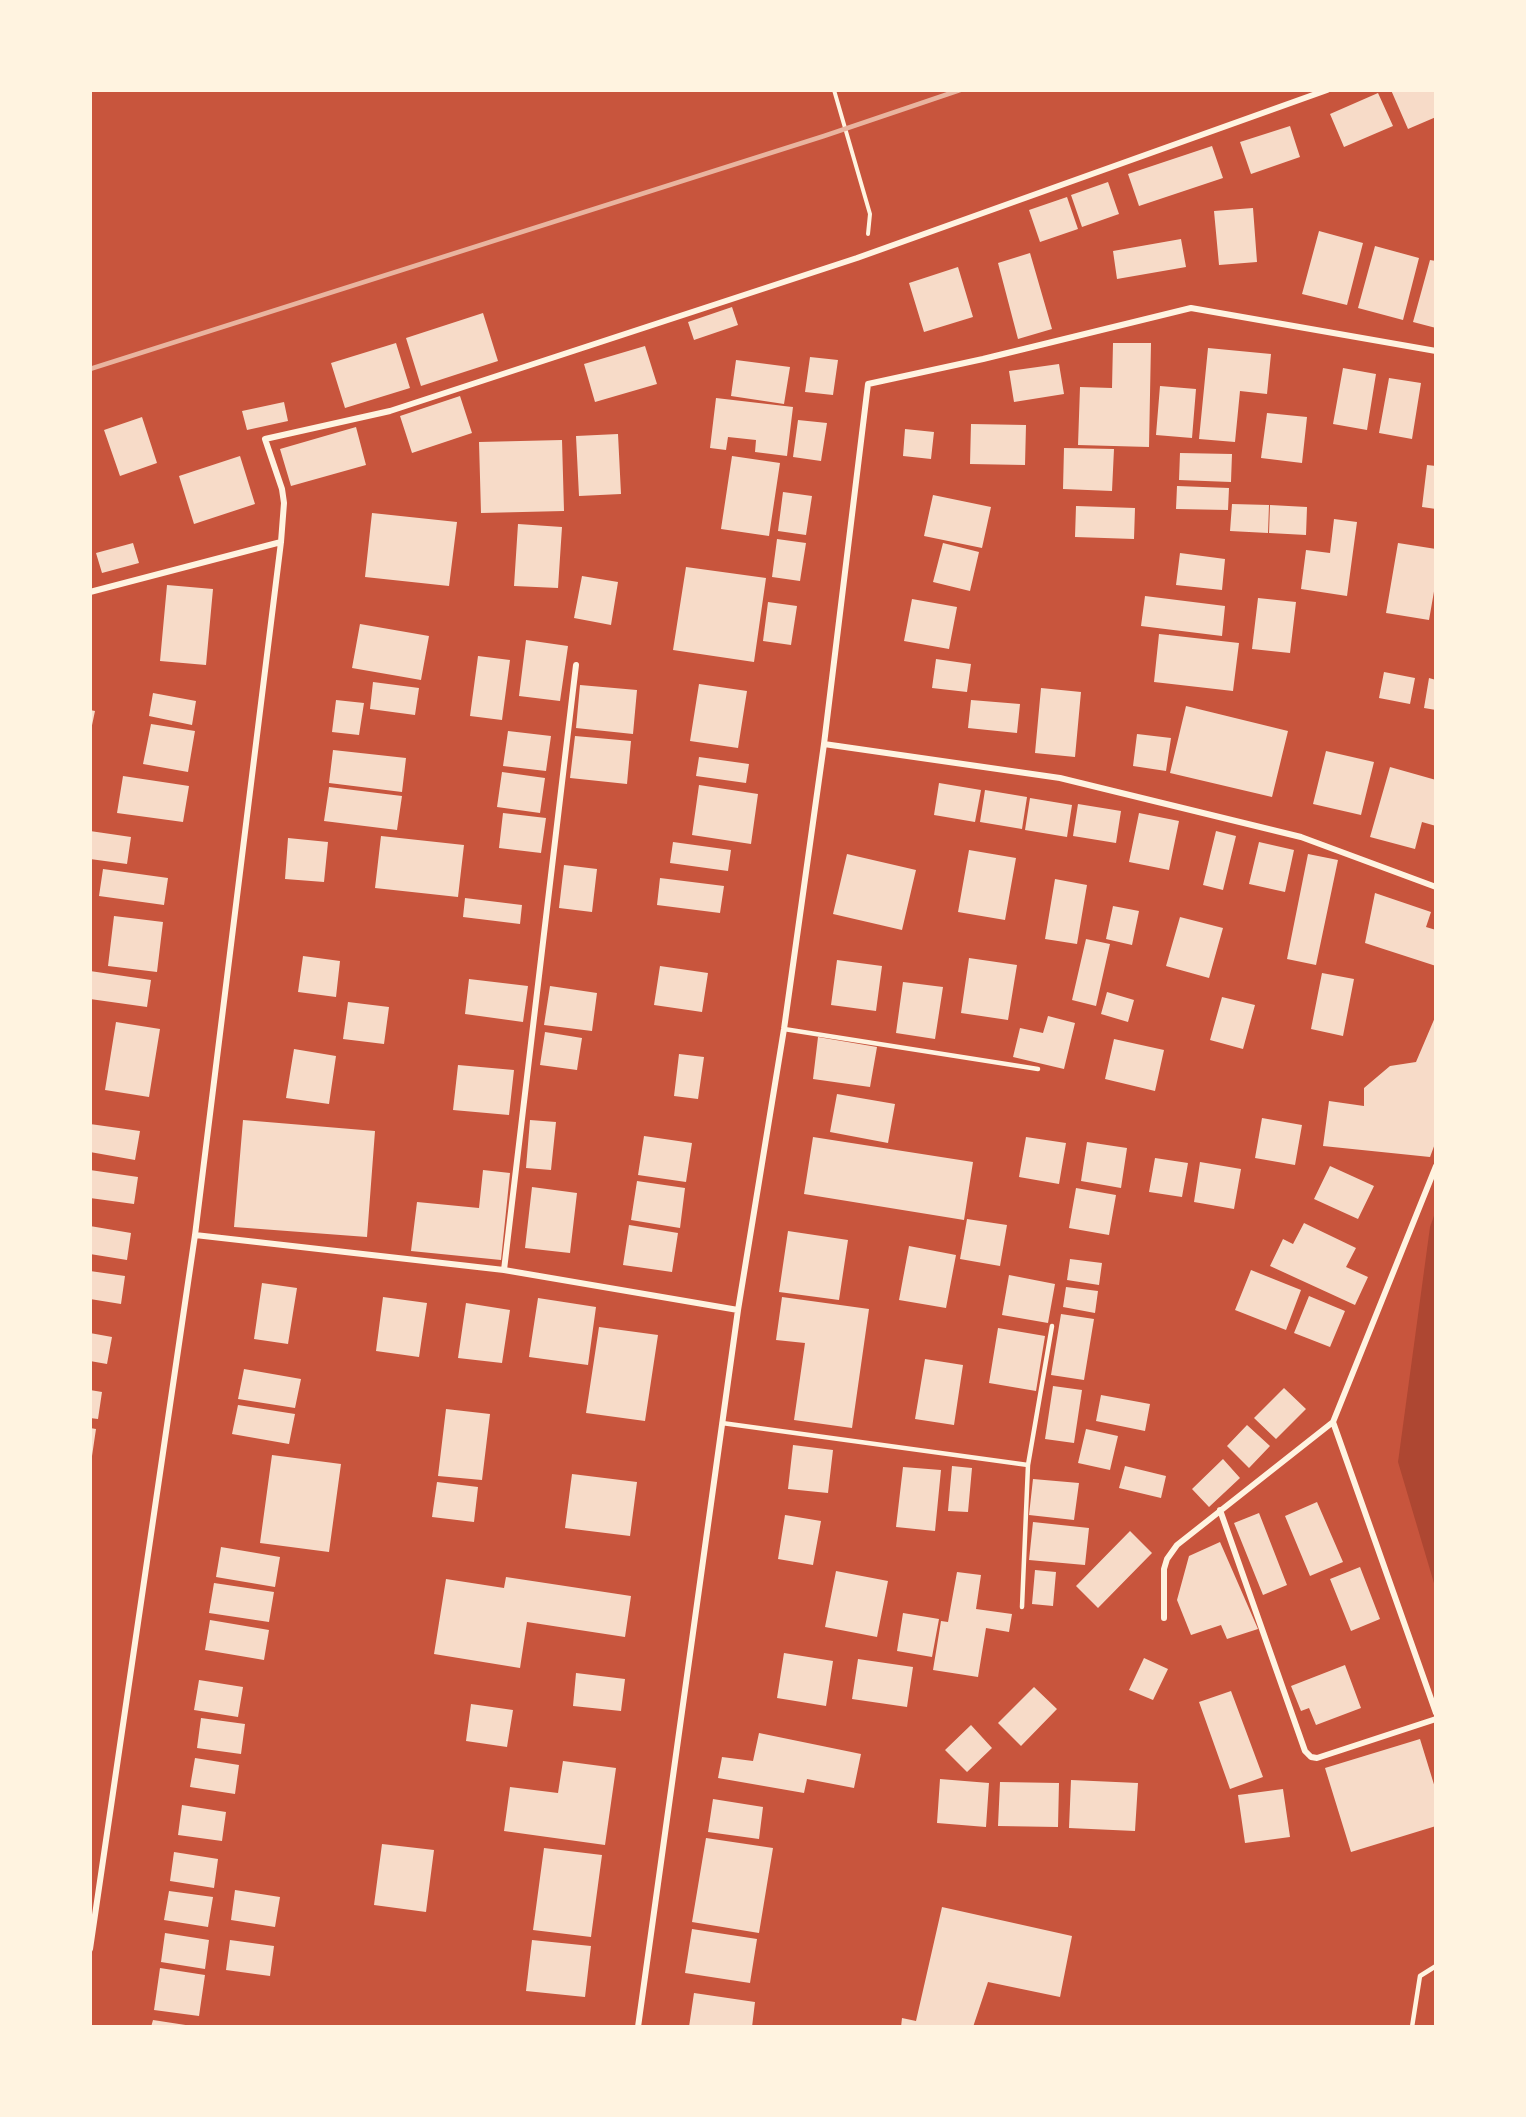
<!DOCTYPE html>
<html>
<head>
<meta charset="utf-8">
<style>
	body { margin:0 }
	#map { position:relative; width:1526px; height:2117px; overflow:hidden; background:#c8553d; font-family:Arial,sans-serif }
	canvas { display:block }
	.frame { position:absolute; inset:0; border:92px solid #fff3e0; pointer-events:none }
</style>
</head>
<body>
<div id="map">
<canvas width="1526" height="2117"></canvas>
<div class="frame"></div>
</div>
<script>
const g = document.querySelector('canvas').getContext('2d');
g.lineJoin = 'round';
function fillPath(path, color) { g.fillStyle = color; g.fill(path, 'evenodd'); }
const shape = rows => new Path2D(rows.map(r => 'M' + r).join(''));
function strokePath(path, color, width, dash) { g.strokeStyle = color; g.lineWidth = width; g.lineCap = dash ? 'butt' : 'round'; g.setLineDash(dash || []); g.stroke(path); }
fillPath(shape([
	[1436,1210,1436,1590,1398,1462,1430,1227]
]), '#ae4732');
fillPath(shape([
	[1391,90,1436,90,1436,117,1408,129],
	[1378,93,1393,126,1344,147,1330,114],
	[1290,126,1300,157,1251,174,1240,142],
	[1212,146,1223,178,1139,206,1128,174],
	[1108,182,1119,214,1082,227,1071,195],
	[1067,197,1078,229,1040,242,1029,210],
	[1253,208,1257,262,1219,265,1214,211],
	[1319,231,1363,243,1347,305,1302,294],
	[1181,239,1186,267,1117,279,1113,251],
	[1375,246,1419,258,1403,320,1358,308],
	[1030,253,1052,329,1018,339,998,263],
	[1430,260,1436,261,1436,328,1413,322],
	[958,267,973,317,924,332,909,283],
	[732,307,738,325,694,340,688,322],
	[483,313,498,361,421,386,406,338],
	[396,343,410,388,345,408,331,363],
	[1113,343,1151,343,1149,447,1078,445,1080,387,1112,388],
	[645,346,657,384,595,402,584,364],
	[1208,348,1271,354,1267,394,1240,391,1235,442,1199,439],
	[810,357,838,360,833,395,805,392],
	[736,360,790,367,784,404,731,396],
	[1059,364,1064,394,1014,402,1009,371],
	[1343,368,1376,374,1367,430,1333,424],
	[1389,378,1421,383,1412,439,1379,433],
	[1160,386,1196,389,1192,438,1156,435],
	[460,396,472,433,412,453,400,416],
	[716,398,793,407,787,456,755,452,756,440,728,437,726,450,710,448],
	[284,402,288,421,247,430,242,411],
	[1267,413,1307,417,1302,463,1261,458],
	[142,417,157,463,120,476,104,430],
	[798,420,827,423,821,461,793,457],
	[971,424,1026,425,1025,465,970,464],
	[356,427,366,465,291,486,280,449],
	[905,429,934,432,931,459,903,456],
	[618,434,621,494,579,496,576,436],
	[562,440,564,511,481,513,479,442],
	[1064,448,1114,449,1112,491,1063,489],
	[1180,453,1232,454,1231,482,1179,480],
	[240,456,255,504,194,524,179,476],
	[732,456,780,463,769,536,721,529],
	[1427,465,1436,466,1436,509,1422,507],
	[1177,486,1229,488,1228,510,1176,509],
	[783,492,812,496,806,535,778,531],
	[933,495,991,507,982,548,924,536],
	[1232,504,1269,505,1268,533,1230,531],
	[1270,505,1307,507,1306,535,1269,533],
	[1076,506,1135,508,1134,539,1075,537],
	[372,513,457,522,449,586,365,577],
	[1334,519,1357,522,1347,596,1301,589,1306,550,1330,553],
	[518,524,562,527,558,588,514,586],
	[777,539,806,543,800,581,772,577],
	[133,543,139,563,102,573,96,553],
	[943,543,979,552,970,591,933,582],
	[1398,543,1436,549,1436,580,1429,620,1386,613],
	[1180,553,1225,559,1222,590,1176,585],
	[686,567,766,578,754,662,673,650],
	[582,576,618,582,611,625,574,618],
	[167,585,213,589,206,665,160,661],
	[1145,596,1225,606,1222,636,1141,626],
	[1258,598,1296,602,1290,653,1252,649],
	[912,599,957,607,949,649,904,641],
	[768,602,797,606,791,645,763,641],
	[360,624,429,636,421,680,352,668],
	[1159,634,1239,643,1233,691,1154,682],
	[526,640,568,646,560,701,519,696],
	[478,656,510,660,502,720,470,716],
	[936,659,971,664,967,692,932,688],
	[1384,672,1415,678,1410,704,1379,698],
	[1429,678,1436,680,1436,710,1424,708],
	[373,682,419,688,415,715,370,709],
	[699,684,747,691,738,748,690,741],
	[580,685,637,690,633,734,576,728],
	[1041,688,1081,692,1075,757,1035,753],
	[153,693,196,701,192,725,149,716],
	[336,700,364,703,359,735,332,732],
	[971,700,1020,704,1017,733,968,728],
	[1186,706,1288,731,1272,797,1170,773],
	[90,710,95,711,91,730,90,730],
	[151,724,195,731,188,772,143,764],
	[508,731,551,736,546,771,503,766],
	[1137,734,1171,738,1166,771,1133,766],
	[575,736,631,741,627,784,570,778],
	[333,750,406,758,402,792,329,783],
	[1326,751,1374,762,1361,815,1313,804],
	[699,757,749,764,746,783,696,776],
	[1390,767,1436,780,1436,826,1422,822,1415,849,1370,837],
	[502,772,545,778,540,813,497,807],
	[123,776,189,786,183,822,117,813],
	[939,783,981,790,975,822,934,815],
	[699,785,758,794,751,844,692,835],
	[329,787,402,796,397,830,324,821],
	[985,790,1027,797,1022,829,980,822],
	[1030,798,1072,805,1067,837,1025,830],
	[1078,804,1121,811,1116,843,1073,836],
	[503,813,546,818,541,853,499,848],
	[1139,813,1179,821,1169,870,1129,862],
	[90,831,131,837,127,864,90,859],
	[1216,831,1236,836,1223,890,1203,885],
	[381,836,464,845,458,897,375,888],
	[288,838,328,842,324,882,285,879],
	[673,842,731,850,728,871,670,863],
	[1259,842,1294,850,1285,892,1249,884],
	[969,850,1016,858,1005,920,958,912],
	[847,854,916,870,902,930,833,914],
	[1308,854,1338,860,1316,965,1287,959],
	[564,865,597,869,592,912,559,908],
	[103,869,168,878,164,905,99,896],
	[660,878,724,886,720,913,657,905],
	[1055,879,1087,885,1077,944,1045,939],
	[1375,893,1431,912,1426,927,1436,930,1436,966,1365,943],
	[465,898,522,905,520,924,463,917],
	[1113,906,1139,911,1132,945,1106,939],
	[114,916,163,922,157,972,108,966],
	[1180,917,1223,928,1209,978,1166,966],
	[1086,939,1110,944,1096,1006,1072,1000],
	[303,956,340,961,336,997,298,992],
	[969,958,1017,965,1008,1020,961,1013],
	[837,960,882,966,876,1011,831,1005],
	[660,966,708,973,702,1012,654,1005],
	[90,971,151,980,147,1007,90,999],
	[1322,973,1354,979,1343,1036,1311,1029],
	[469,979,528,986,523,1022,465,1014],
	[903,982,943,987,935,1039,896,1033],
	[550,986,597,993,592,1031,544,1025],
	[1107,992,1134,1000,1128,1022,1101,1014],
	[1222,997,1255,1005,1243,1049,1210,1040],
	[348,1002,389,1007,384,1044,343,1039],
	[1436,1015,1436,1141,1430,1157,1323,1146,1329,1101,1364,1106,1364,1088,1390,1066,1416,1062],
	[1048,1016,1075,1023,1064,1069,1013,1057,1020,1028,1043,1033],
	[116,1022,160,1029,149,1097,105,1090],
	[545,1032,582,1038,577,1070,540,1065],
	[818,1037,877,1047,870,1087,813,1079],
	[1114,1039,1164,1050,1155,1091,1105,1079],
	[294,1049,336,1056,329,1104,286,1098],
	[679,1054,704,1057,698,1099,674,1096],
	[458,1065,514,1070,509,1115,453,1110],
	[837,1094,895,1104,888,1143,830,1132],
	[1262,1118,1302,1125,1295,1165,1255,1158],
	[243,1120,375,1131,367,1237,234,1227],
	[530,1120,556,1122,551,1170,526,1168],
	[90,1124,140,1131,135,1160,90,1152],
	[644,1136,692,1143,686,1182,638,1175],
	[813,1137,973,1162,964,1220,804,1194],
	[1026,1137,1066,1143,1059,1184,1019,1177],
	[1087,1142,1127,1148,1121,1188,1081,1181],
	[1155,1158,1188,1163,1182,1197,1149,1192],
	[1200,1162,1241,1169,1234,1209,1194,1202],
	[1330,1166,1374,1186,1358,1219,1314,1199],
	[90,1170,138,1177,134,1204,90,1198],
	[483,1170,510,1173,501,1260,411,1251,417,1202,479,1208],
	[637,1181,685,1188,680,1228,631,1220],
	[532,1187,577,1193,570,1253,525,1248],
	[1076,1188,1116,1195,1109,1235,1069,1228],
	[967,1219,1007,1225,1000,1266,960,1259],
	[1304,1223,1356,1248,1346,1267,1368,1277,1355,1305,1270,1266,1283,1239,1293,1244],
	[629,1225,678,1233,672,1272,623,1265],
	[90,1226,131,1233,127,1260,90,1254],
	[788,1231,848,1240,839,1300,779,1292],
	[909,1246,956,1255,946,1308,899,1300],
	[1070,1259,1102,1263,1099,1285,1067,1280],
	[1251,1270,1301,1290,1286,1330,1235,1310],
	[90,1271,125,1276,121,1304,90,1299],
	[1009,1275,1055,1284,1048,1323,1002,1315],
	[262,1283,297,1288,288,1344,254,1339],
	[1066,1287,1098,1291,1095,1313,1063,1307],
	[1309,1296,1345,1311,1330,1347,1294,1333],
	[383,1297,427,1303,419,1357,376,1351],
	[782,1297,869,1309,852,1428,794,1420,805,1343,776,1340],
	[538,1298,596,1307,588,1365,529,1357],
	[466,1303,510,1310,502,1363,458,1358],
	[1061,1314,1094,1319,1084,1380,1051,1375],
	[599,1327,658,1335,645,1421,586,1413],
	[998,1328,1045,1336,1036,1391,989,1383],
	[90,1333,112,1337,107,1364,90,1361],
	[925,1359,963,1365,954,1425,915,1419],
	[244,1369,301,1379,295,1408,238,1399],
	[1053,1386,1082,1390,1074,1443,1045,1439],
	[1284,1388,1306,1409,1276,1439,1254,1418],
	[90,1390,102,1392,98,1419,90,1418],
	[1101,1395,1150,1404,1145,1431,1096,1421],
	[238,1405,295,1414,289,1444,232,1434],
	[446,1409,490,1414,482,1480,438,1476],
	[1247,1425,1270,1446,1249,1468,1227,1446],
	[90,1428,96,1429,92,1456,90,1456],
	[1086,1429,1118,1436,1110,1470,1078,1463],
	[793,1445,833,1450,828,1493,788,1489],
	[272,1455,341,1464,329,1552,260,1543],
	[1223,1459,1240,1478,1209,1507,1192,1489],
	[952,1466,972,1468,968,1512,948,1511],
	[1125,1466,1166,1476,1161,1498,1119,1488],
	[903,1467,941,1470,935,1531,896,1527],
	[572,1474,637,1482,630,1536,565,1528],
	[1033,1479,1079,1483,1074,1520,1029,1515],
	[437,1482,478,1487,474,1522,432,1517],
	[1317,1502,1343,1562,1310,1576,1285,1516],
	[1259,1513,1287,1585,1263,1595,1234,1523],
	[785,1515,821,1521,813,1565,778,1559],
	[1033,1522,1089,1528,1085,1565,1029,1560],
	[1130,1531,1152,1553,1098,1608,1076,1586],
	[1220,1542,1258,1629,1227,1639,1221,1625,1191,1635,1177,1600,1189,1556],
	[221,1547,280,1557,275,1587,216,1577],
	[1360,1567,1380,1619,1351,1631,1330,1579],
	[1035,1570,1056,1572,1053,1606,1032,1604],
	[836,1571,888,1581,877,1637,825,1627],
	[957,1572,981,1575,976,1609,1012,1614,1009,1632,986,1628,978,1677,933,1670,941,1621,948,1622],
	[506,1577,631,1596,625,1637,527,1622,520,1668,434,1654,446,1579,504,1588],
	[214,1583,274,1592,269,1622,209,1613],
	[903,1613,939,1619,932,1657,897,1651],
	[210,1620,269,1630,264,1660,205,1650],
	[784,1653,833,1661,826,1706,777,1698],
	[1144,1658,1168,1669,1153,1700,1129,1690],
	[858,1659,913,1667,907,1707,852,1699],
	[1345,1665,1361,1708,1316,1725,1309,1708,1301,1711,1291,1686],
	[576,1673,625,1679,621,1711,573,1706],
	[199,1680,243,1687,238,1717,194,1710],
	[1034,1687,1057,1709,1021,1746,998,1723],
	[1231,1691,1263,1777,1230,1789,1199,1702],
	[471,1704,513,1710,507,1747,466,1741],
	[201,1718,245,1724,241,1754,197,1748],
	[971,1725,992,1748,967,1772,945,1750],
	[759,1733,861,1754,854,1788,807,1779,804,1793,718,1778,722,1757,753,1761],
	[1420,1739,1436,1791,1436,1826,1351,1852,1325,1768],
	[195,1758,239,1765,235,1794,190,1787],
	[563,1761,616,1768,605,1845,504,1831,510,1787,558,1793],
	[940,1779,989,1783,986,1827,937,1823],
	[1071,1780,1138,1783,1135,1831,1069,1828],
	[1000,1782,1059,1783,1058,1827,998,1826],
	[1283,1789,1290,1837,1245,1843,1238,1795],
	[713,1799,763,1807,759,1839,708,1832],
	[182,1805,226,1812,222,1841,178,1835],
	[706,1838,773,1848,759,1933,692,1922],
	[382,1844,434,1850,426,1912,374,1905],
	[544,1848,602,1855,591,1937,533,1930],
	[174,1852,218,1859,214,1888,170,1881],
	[235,1890,280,1897,275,1927,231,1920],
	[169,1891,213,1897,208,1927,164,1920],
	[942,1907,1072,1936,1060,1997,988,1982,973,2027,901,2027,902,2018,916,2021],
	[692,1929,757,1939,750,1983,685,1973],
	[165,1933,209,1940,205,1969,161,1962],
	[230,1940,274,1946,270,1976,226,1970],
	[532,1940,591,1946,585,1997,526,1991],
	[160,1968,205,1975,199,2016,154,2010],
	[694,1993,755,2002,752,2027,689,2027],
	[153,2020,192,2026,192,2027,151,2027]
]), '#f7dbc8');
strokePath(shape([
	[834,90,870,214,868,234]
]), '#fff3e0', 4);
strokePath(shape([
	[784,1029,1038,1069],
	[722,1423,1028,1465,1022,1607],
	[1028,1465,1052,1326],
	[1412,2027,1420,1976,1436,1966]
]), '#fff3e0', 4.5);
strokePath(shape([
	[90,592,281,542],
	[824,744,1060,778,1301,837,1436,887],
	[195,1235,504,1270,738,1310],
	[504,1270,576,665],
	[1333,1422,1436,1713],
	[1220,1510,1305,1751,1311,1757,1317,1758,1436,1719],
	[1164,1618,1164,1569,1167,1559,1177,1545,1333,1422,1436,1166],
	[90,1949,195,1235,281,542,284,503,282,489,265,439,390,411,857,258,1327,90],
	[638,2027,738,1310,784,1029,824,744,868,384,983,359,1191,308,1436,351]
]), '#fff3e0', 6);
strokePath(shape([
	[90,369,824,136,960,90]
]), '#e9b49f', 4.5);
</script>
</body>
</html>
